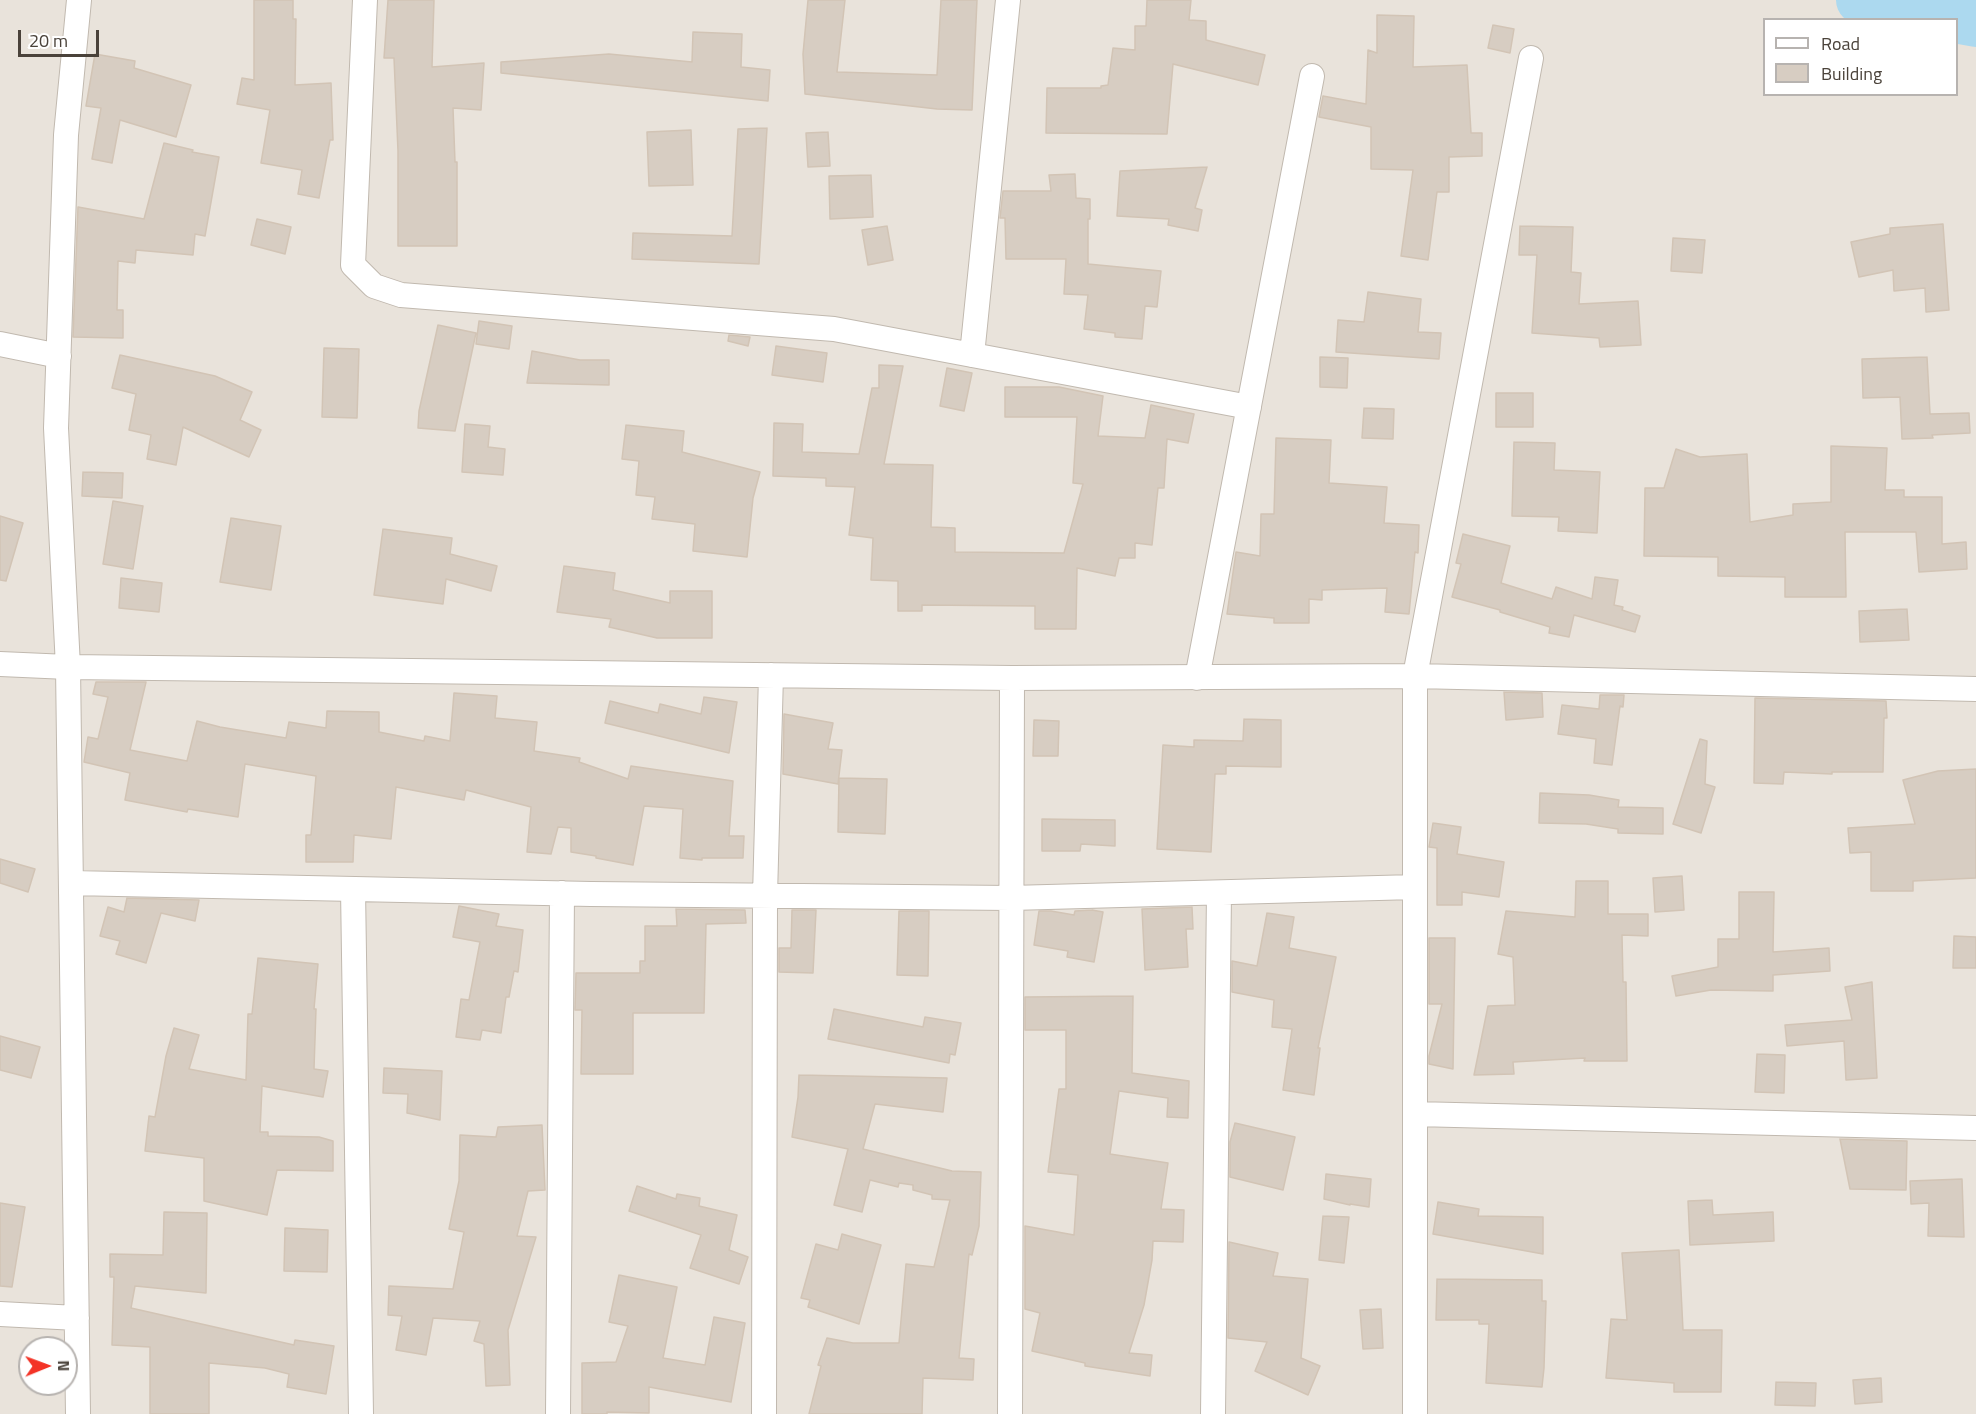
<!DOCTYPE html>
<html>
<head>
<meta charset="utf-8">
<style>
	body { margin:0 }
	#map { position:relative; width:1976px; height:1414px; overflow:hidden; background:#f6f2ec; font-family:"Titillium Web",sans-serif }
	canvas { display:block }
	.legend { position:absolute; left:1763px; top:18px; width:195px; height:78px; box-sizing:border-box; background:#fff; border:2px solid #b7b3b0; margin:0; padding:8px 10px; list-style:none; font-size:18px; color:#4a423a }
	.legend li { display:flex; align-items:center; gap:12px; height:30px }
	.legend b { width:30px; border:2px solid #b7b3b0 }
	.north { position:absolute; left:18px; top:1336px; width:60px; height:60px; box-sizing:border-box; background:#fff; border:2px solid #b7b3b0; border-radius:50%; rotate:89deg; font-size:16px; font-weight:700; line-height:24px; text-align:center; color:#4a423a }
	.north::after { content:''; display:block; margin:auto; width:21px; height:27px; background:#f33326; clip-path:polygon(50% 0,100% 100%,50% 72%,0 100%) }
	.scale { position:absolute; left:18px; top:30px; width:81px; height:27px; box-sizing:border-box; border:3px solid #4a423a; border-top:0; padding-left:8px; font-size:18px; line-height:21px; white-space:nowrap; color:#4a423a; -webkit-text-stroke:4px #fff; paint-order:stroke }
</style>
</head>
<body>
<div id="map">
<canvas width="1976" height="1414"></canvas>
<ul class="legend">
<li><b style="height:8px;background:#fff"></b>Road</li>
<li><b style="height:16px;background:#d7cdc2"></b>Building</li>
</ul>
<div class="north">N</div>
<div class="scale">20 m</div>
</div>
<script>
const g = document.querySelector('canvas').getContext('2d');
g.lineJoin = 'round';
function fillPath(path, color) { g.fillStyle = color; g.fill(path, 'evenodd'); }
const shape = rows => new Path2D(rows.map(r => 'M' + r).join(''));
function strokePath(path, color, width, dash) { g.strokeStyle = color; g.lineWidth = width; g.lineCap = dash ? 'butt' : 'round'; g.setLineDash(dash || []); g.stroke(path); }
fillPath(shape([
	[0,0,1976,0,1976,1414,0,1414],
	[1764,20,1956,20,1956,94,1764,94],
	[30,1348,66,1348,66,1384,30,1384]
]), '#e9e3db');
strokePath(shape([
	[1860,0,1870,4,1976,23]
]), '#acd9ef', 48);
const building = shape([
	[254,0,293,0,293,19,296,19,295,85,331,83,333,140,330,140,319,198,298,194,302,170,261,163,270,110,237,104,242,78,254,80,254,0],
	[388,0,434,0,432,67,484,63,481,110,453,108,455,162,457,162,457,246,398,246,398,151,394,58,384,58,388,0],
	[808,0,845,0,837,72,937,75,941,0,977,0,972,110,937,109,805,94,803,54,808,0],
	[1147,0,1191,0,1189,20,1206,21,1206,40,1265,55,1258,85,1173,64,1167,134,1046,133,1047,88,1101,88,1101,86,1108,85,1113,48,1135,50,1135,26,1146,26,1147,0],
	[1377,15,1414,16,1413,67,1467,65,1471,133,1482,133,1482,156,1449,157,1449,192,1437,192,1428,260,1401,256,1413,170,1371,169,1371,127,1319,117,1323,96,1366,104,1368,50,1377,53,1377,15],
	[1493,25,1514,29,1510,53,1488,48,1493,25],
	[693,32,742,34,741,67,770,70,768,101,501,73,501,62,609,54,692,62,693,32],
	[95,54,135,61,134,68,191,85,176,137,120,120,112,163,92,159,101,108,86,106,95,54],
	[767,128,759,264,632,259,633,233,732,236,738,129,767,128],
	[691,130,693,185,649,186,647,132,691,130],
	[828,132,830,166,808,167,806,133,828,132],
	[164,143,193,150,192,152,219,157,205,236,195,234,193,255,136,250,135,263,118,261,117,310,123,310,123,338,73,337,78,207,144,219,164,143],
	[1207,167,1195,208,1202,210,1198,231,1168,225,1169,219,1117,216,1120,171,1207,167],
	[1075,174,1076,198,1090,199,1090,219,1088,219,1088,264,1161,271,1157,307,1145,306,1142,339,1115,337,1115,333,1084,329,1088,295,1064,294,1066,259,1006,259,1005,218,1000,218,1003,191,1051,191,1049,175,1075,174],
	[871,175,873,217,830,219,829,176,871,175],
	[257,219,291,227,285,254,251,245,257,219],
	[1943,224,1949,310,1926,312,1925,288,1894,291,1893,270,1859,277,1851,242,1890,234,1890,228,1943,224],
	[887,226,893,260,868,265,862,230,887,226],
	[1520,226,1573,227,1571,272,1581,273,1579,304,1638,301,1641,345,1600,347,1599,338,1532,333,1537,255,1519,255,1520,226],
	[1673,238,1705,240,1702,273,1671,271,1673,238],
	[1368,292,1421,299,1418,332,1441,333,1439,359,1336,352,1338,320,1364,322,1368,292],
	[479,321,512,326,509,349,476,344,479,321],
	[438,325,476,333,455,431,418,428,419,411,438,325],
	[729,335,750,337,748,346,728,341,729,335],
	[776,346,827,353,823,382,772,375,776,346],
	[324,348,359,349,357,418,322,417,324,348],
	[532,351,580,360,609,360,609,385,527,383,532,351],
	[120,355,215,376,252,392,240,420,261,430,249,457,183,427,176,465,147,459,151,435,129,430,136,394,112,388,120,355],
	[1320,357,1348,358,1347,388,1320,387,1320,357],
	[1927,357,1930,414,1969,413,1970,433,1932,435,1933,438,1902,439,1900,397,1863,398,1862,359,1927,357],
	[879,365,903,366,884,464,933,465,931,527,955,528,955,552,1064,553,1083,484,1073,483,1077,417,1005,417,1005,387,1059,387,1103,396,1098,436,1145,438,1151,405,1194,414,1188,443,1167,439,1164,488,1158,488,1152,545,1135,543,1135,558,1119,558,1115,576,1077,568,1076,629,1035,629,1035,606,922,605,922,611,898,611,898,581,871,580,873,538,849,535,855,487,826,486,826,478,773,476,774,423,803,424,802,452,859,454,872,388,879,388,879,365],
	[947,368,972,373,964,411,940,406,947,368],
	[1496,393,1533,393,1533,427,1496,427,1496,393],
	[1364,408,1394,409,1393,439,1362,438,1364,408],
	[465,424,490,426,488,447,505,449,503,475,462,472,465,424],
	[626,425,684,431,682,452,760,472,753,498,747,557,693,551,695,524,652,519,655,497,636,495,639,461,622,459,626,425],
	[1276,438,1331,440,1329,483,1387,487,1384,523,1419,525,1418,553,1415,552,1409,614,1385,612,1387,588,1322,590,1322,600,1309,599,1309,623,1274,623,1274,618,1227,614,1236,552,1260,556,1261,514,1274,514,1276,438],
	[1514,442,1555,443,1554,470,1600,472,1597,533,1558,531,1559,517,1512,516,1514,442],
	[1831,446,1887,448,1885,490,1904,490,1904,497,1942,497,1942,544,1966,542,1967,569,1919,572,1916,532,1845,532,1846,597,1785,597,1785,577,1718,576,1718,557,1644,556,1645,488,1664,488,1676,449,1700,457,1747,454,1750,522,1793,515,1793,504,1831,502,1831,446],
	[83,472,123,473,122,498,82,496,83,472],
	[113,501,143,506,133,569,103,564,113,501],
	[0,516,23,523,6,581,0,580,0,516],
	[231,518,281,526,271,590,220,582,231,518],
	[383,529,452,538,450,554,497,566,491,591,446,579,443,604,374,595,383,529],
	[1463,534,1510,546,1501,583,1552,599,1556,587,1592,599,1595,577,1618,580,1614,605,1623,607,1622,610,1640,616,1635,632,1574,615,1569,637,1549,633,1550,627,1500,612,1500,610,1452,597,1461,564,1456,563,1463,534],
	[564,566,615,573,613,590,670,603,670,591,712,591,712,638,657,638,609,627,611,619,557,612,564,566],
	[121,578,162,583,159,612,119,608,121,578],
	[1907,609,1909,640,1860,642,1859,611,1907,609],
	[96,682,146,682,130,750,187,761,197,721,220,727,286,738,289,722,326,728,327,711,379,712,379,732,424,741,425,736,450,741,454,693,497,696,495,718,537,722,534,751,580,758,579,762,628,779,631,766,733,781,729,836,744,836,743,858,702,858,702,860,680,858,683,809,644,806,633,865,596,858,596,856,571,852,571,828,558,827,551,854,527,852,531,807,466,790,464,800,396,787,391,839,354,835,353,862,306,862,306,835,311,835,316,776,245,764,238,817,188,809,187,812,125,800,130,773,84,762,88,737,98,739,108,697,93,694,96,682],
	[1504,692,1542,693,1543,717,1506,720,1504,692],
	[1600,695,1624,695,1623,707,1620,706,1612,765,1594,763,1596,739,1558,734,1562,705,1599,709,1600,695],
	[704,697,737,702,729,753,605,723,610,701,658,713,660,704,701,714,704,697],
	[1755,698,1886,701,1887,718,1884,718,1883,772,1832,772,1832,774,1784,772,1783,784,1754,783,1755,698],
	[784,714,833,723,828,749,842,750,838,784,783,774,784,714],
	[1244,719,1281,720,1281,767,1226,766,1226,774,1215,774,1211,852,1157,849,1163,745,1194,747,1194,740,1243,741,1244,719],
	[1034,720,1059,721,1058,756,1033,756,1034,720],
	[1700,739,1707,741,1705,784,1715,787,1701,833,1673,824,1700,739],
	[1976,769,1976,878,1913,881,1913,891,1871,891,1871,852,1850,853,1848,828,1915,824,1903,780,1938,771,1976,769],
	[839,778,887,779,885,834,838,832,839,778],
	[1540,793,1589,795,1619,800,1618,807,1663,808,1663,834,1618,833,1618,829,1586,824,1539,823,1540,793],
	[1042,819,1115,820,1115,846,1081,844,1080,851,1042,851,1042,819],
	[1433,823,1461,827,1457,854,1504,862,1499,897,1462,892,1462,905,1437,905,1437,848,1429,847,1433,823],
	[0,859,35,869,28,892,0,883,0,859],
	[1682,876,1684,910,1655,912,1653,878,1682,876],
	[1576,881,1608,881,1608,914,1648,914,1648,936,1622,935,1623,982,1626,982,1627,1061,1584,1061,1585,1058,1513,1062,1514,1074,1474,1075,1488,1006,1515,1005,1513,957,1498,954,1506,911,1575,917,1576,881],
	[1739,892,1774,892,1773,952,1829,948,1830,971,1773,975,1773,991,1711,990,1676,996,1672,976,1718,967,1718,939,1739,939,1739,892],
	[127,898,199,900,195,921,161,913,146,963,116,954,120,941,100,936,108,907,124,912,127,898],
	[459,906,499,914,496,926,523,930,518,972,514,971,509,997,506,997,501,1033,482,1030,480,1040,456,1037,461,999,469,1000,480,942,453,937,459,906],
	[1192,907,1193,929,1186,929,1188,967,1145,970,1142,909,1192,907],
	[676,909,745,910,746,923,706,924,704,1013,633,1013,633,1074,581,1074,582,1010,575,1010,576,973,640,973,640,961,645,961,645,926,677,926,676,909],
	[792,910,816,910,813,973,779,972,779,948,791,948,792,910],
	[1092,910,1103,912,1094,962,1067,957,1068,951,1034,945,1039,911,1051,911,1074,915,1075,911,1092,910],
	[899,911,929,911,928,976,897,975,899,911],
	[1267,913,1294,917,1289,948,1336,957,1318,1048,1320,1048,1314,1095,1283,1090,1292,1029,1272,1027,1274,1000,1232,992,1232,961,1257,966,1267,913],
	[1954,936,1976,937,1976,968,1953,968,1954,936],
	[1429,938,1455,938,1453,1069,1429,1064,1429,1056,1442,1004,1429,1004,1429,938],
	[258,958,318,964,314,1009,316,1009,314,1069,328,1071,323,1097,262,1086,260,1132,268,1132,268,1136,319,1137,333,1141,333,1171,277,1170,267,1215,204,1201,204,1158,145,1151,149,1116,155,1117,166,1056,174,1028,199,1035,189,1069,246,1080,248,1014,252,1014,258,958],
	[1872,982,1877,1078,1846,1080,1844,1041,1787,1046,1785,1025,1852,1020,1845,987,1872,982],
	[1133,996,1132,1073,1189,1081,1188,1118,1167,1117,1168,1098,1119,1091,1110,1154,1168,1163,1161,1209,1184,1210,1183,1242,1153,1241,1152,1260,1144,1305,1129,1353,1152,1355,1150,1376,1085,1366,1085,1363,1032,1351,1040,1313,1025,1309,1025,1226,1074,1235,1078,1175,1048,1172,1059,1089,1066,1089,1066,1030,1025,1030,1025,997,1133,996],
	[834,1009,923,1027,925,1017,961,1023,955,1055,950,1054,949,1063,828,1039,834,1009],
	[0,1036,40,1047,31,1078,0,1070,0,1036],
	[1757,1054,1785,1055,1784,1093,1755,1092,1757,1054],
	[384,1068,442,1071,440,1120,407,1113,408,1094,383,1093,384,1068],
	[799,1075,947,1078,943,1112,875,1104,863,1149,952,1171,981,1172,979,1226,972,1255,969,1254,959,1358,974,1359,973,1380,923,1378,922,1414,809,1414,821,1366,818,1365,827,1338,853,1343,899,1343,906,1264,934,1267,950,1200,932,1199,932,1195,913,1190,913,1185,899,1183,898,1187,870,1180,862,1212,834,1205,848,1149,792,1137,798,1097,799,1075],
	[1235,1123,1295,1137,1283,1190,1230,1177,1230,1142,1235,1123],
	[542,1125,545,1190,528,1191,517,1236,536,1237,508,1330,510,1385,486,1386,484,1344,474,1341,480,1321,433,1318,426,1355,396,1350,402,1316,388,1315,389,1286,453,1289,464,1232,449,1229,459,1181,460,1135,496,1137,498,1127,542,1125],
	[1840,1139,1907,1141,1906,1190,1850,1189,1840,1139],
	[1326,1174,1371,1179,1369,1207,1350,1204,1350,1205,1324,1199,1326,1174],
	[1962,1179,1964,1237,1928,1236,1929,1203,1911,1204,1910,1181,1962,1179],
	[637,1186,676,1199,677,1194,700,1198,699,1206,737,1215,729,1250,748,1257,739,1284,690,1268,701,1235,629,1211,637,1186],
	[1712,1200,1713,1215,1773,1212,1774,1241,1690,1245,1688,1201,1712,1200],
	[1438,1202,1479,1209,1478,1216,1543,1217,1543,1254,1433,1234,1438,1202],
	[0,1203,25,1207,12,1287,0,1286,0,1203],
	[164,1212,207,1213,206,1293,135,1286,131,1308,294,1345,295,1340,334,1346,326,1394,287,1387,289,1374,265,1368,209,1363,209,1414,150,1414,150,1347,112,1345,114,1277,110,1277,110,1254,163,1255,164,1212],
	[1323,1216,1349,1217,1344,1263,1319,1260,1323,1216],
	[285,1228,328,1230,327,1272,284,1271,285,1228],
	[842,1234,881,1245,859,1324,808,1307,810,1300,801,1298,816,1244,838,1250,842,1234],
	[1229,1242,1278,1253,1273,1276,1308,1279,1301,1358,1320,1366,1308,1395,1255,1371,1267,1342,1228,1338,1229,1242],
	[1679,1250,1683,1330,1722,1330,1721,1392,1674,1392,1674,1383,1606,1378,1611,1319,1627,1320,1622,1253,1679,1250],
	[619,1275,677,1287,663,1358,705,1365,714,1317,745,1323,731,1402,649,1387,649,1413,607,1412,607,1414,582,1414,582,1363,616,1362,628,1326,609,1322,619,1275],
	[1437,1279,1542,1280,1542,1301,1546,1301,1544,1368,1542,1387,1486,1383,1489,1324,1479,1324,1479,1320,1436,1320,1437,1279],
	[1381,1309,1383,1348,1363,1349,1360,1310,1381,1309],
	[1881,1378,1882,1402,1855,1404,1853,1380,1881,1378],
	[1776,1382,1816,1383,1815,1406,1775,1405,1776,1382]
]);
fillPath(building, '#d7cdc2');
strokePath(building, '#d2c4b5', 1.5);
const street = shape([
	[365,0,353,265,374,286,401,295,834,329,1249,407],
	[0,344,59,356],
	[972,355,1008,0],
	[0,664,68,667,1012,678,1415,676,1976,689],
	[1197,678,1312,76],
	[71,883,591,894,1011,898,1415,887],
	[353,889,361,1414],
	[1415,1114,1976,1128],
	[0,1314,77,1318],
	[78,1414,68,667,56,428,66,135,79,0],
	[558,1414,562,893],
	[764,1414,765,896,771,675],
	[1010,1414,1012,678],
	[1213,1414,1219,893],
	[1415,1414,1415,676,1531,58]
]);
strokePath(street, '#c1b9af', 26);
strokePath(street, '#fff', 24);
</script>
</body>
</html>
